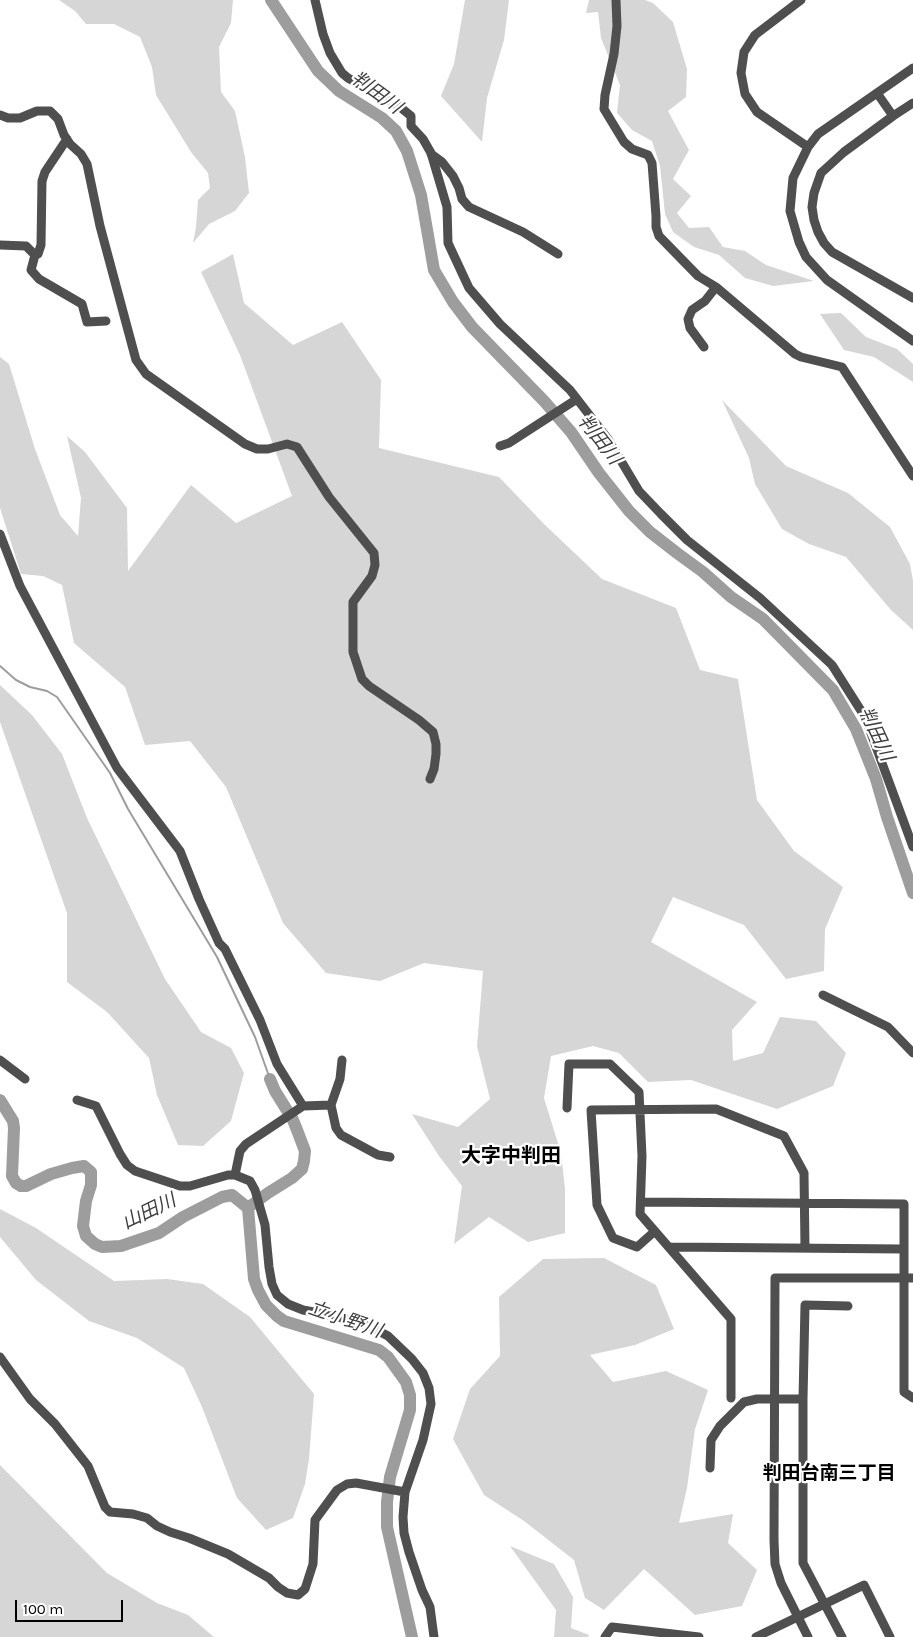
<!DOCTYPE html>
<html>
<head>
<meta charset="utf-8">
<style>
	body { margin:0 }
	#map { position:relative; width:913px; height:1637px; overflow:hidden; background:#fff; font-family:Karla,sans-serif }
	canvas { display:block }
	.scale { position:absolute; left:15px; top:1600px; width:108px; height:22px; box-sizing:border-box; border:2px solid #000; border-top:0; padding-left:6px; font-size:15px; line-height:18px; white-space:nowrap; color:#000; -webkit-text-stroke:4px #fff; paint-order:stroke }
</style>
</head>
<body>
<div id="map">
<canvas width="913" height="1637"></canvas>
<div class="scale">100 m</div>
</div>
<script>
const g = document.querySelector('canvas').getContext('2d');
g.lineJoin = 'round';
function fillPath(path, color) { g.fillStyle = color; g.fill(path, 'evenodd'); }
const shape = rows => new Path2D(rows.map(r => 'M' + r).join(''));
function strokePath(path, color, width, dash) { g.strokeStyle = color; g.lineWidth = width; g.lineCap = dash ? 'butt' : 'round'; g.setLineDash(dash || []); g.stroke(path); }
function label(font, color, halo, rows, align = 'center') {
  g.font = font + ' Karla,"Noto Sans JP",sans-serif'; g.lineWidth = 4.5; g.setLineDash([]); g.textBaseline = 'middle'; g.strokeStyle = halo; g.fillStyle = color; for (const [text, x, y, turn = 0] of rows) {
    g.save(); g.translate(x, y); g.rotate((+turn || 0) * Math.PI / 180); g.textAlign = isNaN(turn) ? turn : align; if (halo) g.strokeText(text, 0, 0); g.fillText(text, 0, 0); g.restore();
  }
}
fillPath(shape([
	[59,0,233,0,231,23,219,47,221,92,235,111,245,157,249,193,235,211,209,224,193,243,196,227,198,200,210,188,208,173,191,152,156,95,152,67,140,37,114,24,86,24,75,11],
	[465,0,509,0,504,40,487,98,482,142,441,96,454,64],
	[589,0,645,0,653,3,673,22,687,69,686,97,668,111,689,150,673,179,691,196,677,213,689,228,709,227,723,247,745,251,766,265,814,281,773,286,745,278,719,255,694,247,673,232,665,214,660,166,652,141,632,130,617,113,620,85,601,38,598,12,586,13],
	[233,254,244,303,293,345,342,322,381,380,379,448,499,477,545,525,602,579,676,608,700,670,738,679,757,800,794,851,843,887,825,929,824,971,786,979,744,925,673,897,651,942,757,1002,732,1030,733,1061,763,1053,780,1017,816,1021,846,1053,833,1086,777,1109,691,1080,648,1082,619,1053,593,1046,551,1056,544,1098,561,1153,565,1189,565,1233,528,1242,489,1217,454,1244,462,1186,439,1156,412,1114,458,1127,490,1099,477,1046,483,971,424,963,380,981,326,973,283,923,226,787,190,741,145,745,125,687,74,643,62,585,43,576,21,574,0,508,0,357,9,364,35,449,60,515,78,536,81,498,67,436,85,452,127,508,128,571,191,485,236,523,292,496,240,355,201,272],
	[841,313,866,337,897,349,913,364,913,382,874,357,844,350,820,314],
	[722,400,786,466,848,493,890,527,910,564,913,581,913,630,891,610,846,557,809,544,782,529,755,484,749,458],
	[0,685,32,715,62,754,87,818,165,979,201,1032,231,1048,244,1073,231,1121,203,1146,178,1145,157,1095,149,1058,107,1012,67,982,67,913,0,722],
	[0,1209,36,1228,114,1281,167,1279,203,1284,250,1317,314,1394,309,1459,305,1484,293,1518,266,1530,237,1498,202,1407,184,1368,137,1338,89,1321,36,1280,0,1237],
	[604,1258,656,1285,674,1329,635,1345,590,1355,613,1382,666,1371,708,1390,695,1429,687,1488,679,1523,733,1514,728,1543,757,1570,742,1606,695,1615,644,1569,604,1610,585,1598,574,1560,524,1521,484,1495,453,1439,470,1389,500,1356,499,1297,543,1259],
	[0,1465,107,1573,157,1603,188,1615,214,1637,0,1637],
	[510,1546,554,1564,573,1597,571,1628,589,1635,588,1637,554,1637,556,1610]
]), '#d6d6d6');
strokePath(shape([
	[0,666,16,680,30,687,47,691,57,697,110,773,128,809,217,957,255,1037,270,1079]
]), '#9d9d9d', 2);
strokePath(shape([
	[271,0,318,71,339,91,382,118,396,131,407,151,421,195,434,270,453,302,472,327,544,401,571,432,599,473,629,511,650,532,677,553,703,572,731,597,763,619,833,690,856,729,876,779,887,817,913,893],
	[0,1100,13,1121,14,1128,12,1176,16,1183,21,1186,26,1186,51,1174,72,1168,84,1166,91,1172,91,1185,86,1201,83,1226,86,1236,95,1244,102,1247,121,1246,159,1233,183,1217,222,1197,232,1195,248,1208],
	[249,1207,268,1193,292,1178,302,1169,304,1161,305,1151,297,1130,293,1120,275,1091,270,1079],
	[248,1208,254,1279,258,1290,266,1305,277,1316,284,1321,379,1350,388,1357,406,1382,410,1395,410,1410,390,1477,387,1502,387,1527,412,1637]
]), '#9d9d9d', 12);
strokePath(shape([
	[315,0,323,34,330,53,342,73,348,78,400,107,411,116,411,126,423,139,431,153,447,207,448,243,469,288,500,324,570,390,608,439,639,491,661,514,687,540,760,598,832,665,865,717,913,847],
	[616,0,617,26,614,54,605,95,604,109,624,142,632,149,648,155,652,163,656,216,656,227,659,236,698,276,716,287,795,354,801,357,842,367,913,476],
	[801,0,755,35,744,52,741,73,745,94,757,112,808,147],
	[913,68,818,134,808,147,793,178,790,211,799,242,806,257,827,280,913,341],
	[877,93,893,116],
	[913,103,893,116,844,152,821,173,814,193,812,207,814,220,818,232,824,243,832,252,913,298],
	[0,115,8,118,20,118,37,111,50,111,58,119,64,135,70,144,81,154,87,164,100,226,136,360,146,374,245,444,257,449,268,449,287,444,297,447,329,497,374,553,375,565,372,576,353,602,353,652,362,679,369,686,419,720,433,732,436,744,436,754,434,769,430,779],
	[67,139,45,172,42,181,41,245,38,254,35,255,31,270,39,279,82,304,87,322,106,321],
	[431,154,442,162,453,176,459,188,462,199,469,207,523,232,558,254],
	[0,245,26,246,35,255],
	[704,347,690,328,688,319,692,310,705,301,716,287],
	[500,446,509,443,577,399],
	[0,534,20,586,117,768,180,851,199,899,219,943,225,949,260,1020,277,1064,303,1106,246,1144,240,1151,235,1175],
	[823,995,888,1027,913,1053],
	[0,1060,25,1079],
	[342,1060,340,1079,331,1105,336,1128,341,1135,378,1155,390,1157],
	[77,1100,96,1106,120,1154,127,1165,135,1171,180,1186,190,1186,228,1175,235,1175,250,1181,255,1190,265,1225,269,1267,272,1284,277,1295,288,1304,303,1310,335,1316,371,1327,388,1336,412,1359,423,1373,429,1388,431,1404,423,1440,405,1492,403,1517,404,1533,409,1552,422,1590,430,1607,434,1637],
	[303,1106,331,1105],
	[567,1108,569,1064,610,1064,639,1092,642,1156,640,1214,731,1319,731,1398],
	[641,1202,904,1204,904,1392,913,1398],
	[655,1231,637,1247,613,1238,597,1205,591,1110,716,1109,784,1136,804,1173,805,1248],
	[670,1247,903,1249],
	[0,1357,30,1399,55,1424,88,1466,105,1507,110,1512,133,1514,147,1518,157,1526,170,1532,189,1538,228,1554,269,1578,278,1587,287,1593,298,1595,305,1589,313,1564,315,1520,337,1490,347,1484,356,1483,405,1492],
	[710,1468,711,1440,720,1426,744,1402,757,1399,803,1399],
	[605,1637,612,1627,699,1637],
	[756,1637,864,1585,890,1637],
	[808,1637,781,1583,775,1564,774,1540,775,1278,913,1278],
	[842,1637,803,1563,803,1399,805,1305,848,1306]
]), '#4f4f4f', 9);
label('italic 19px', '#3e3e3e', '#fff', [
	["判田川",376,93,36],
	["判田川",599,440,52],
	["判田川",876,734,65],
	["山田川",149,1212,-26],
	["立小野川",345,1320,19]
]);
label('bold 19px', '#000', '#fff', [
	["判田台南三丁目",829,1474]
]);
label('bold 20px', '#000', '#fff', [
	["大字中判田",511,1156]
]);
</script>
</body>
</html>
